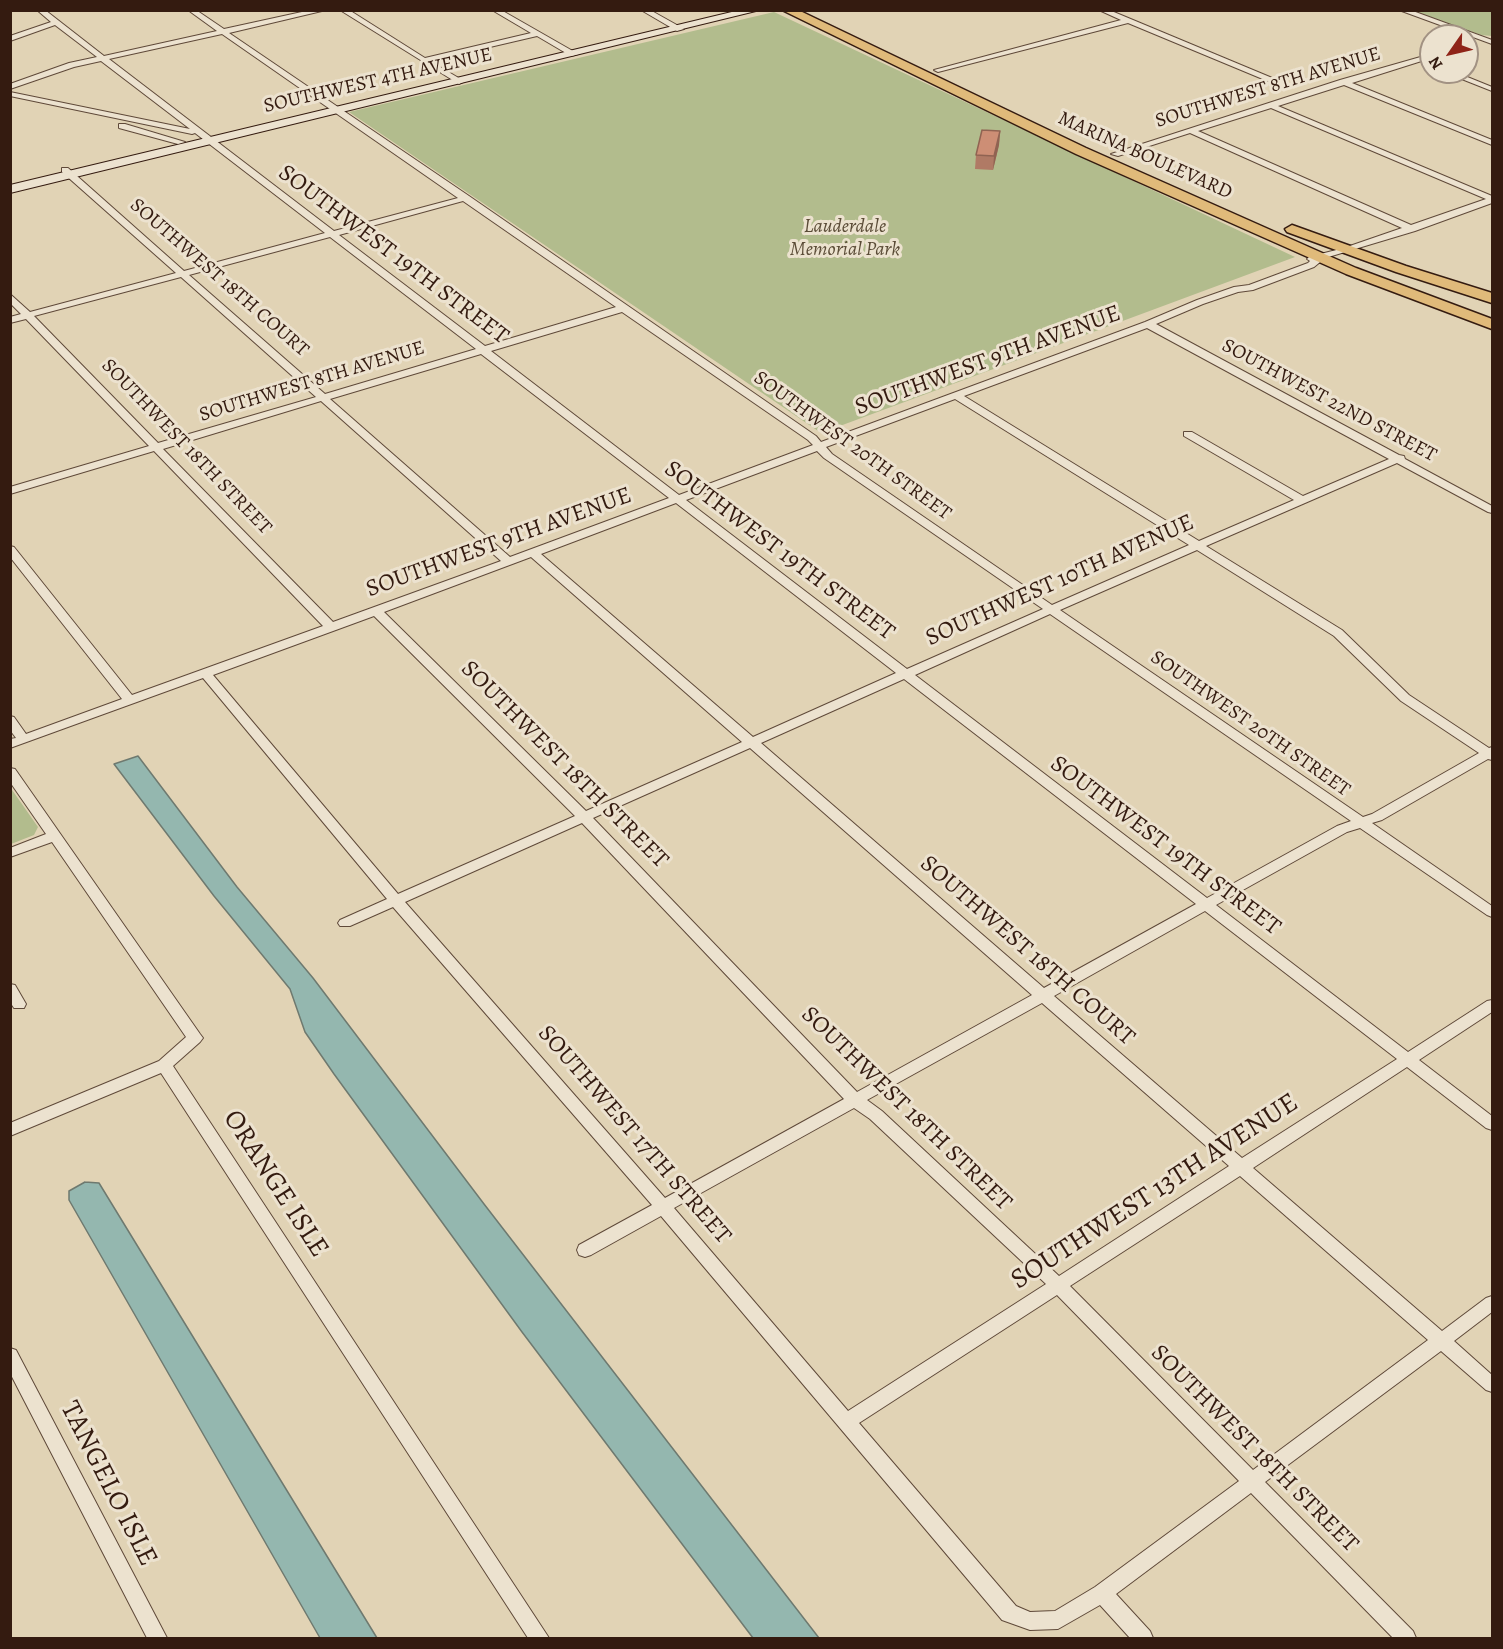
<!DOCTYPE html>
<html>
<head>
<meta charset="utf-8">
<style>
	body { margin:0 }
	#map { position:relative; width:1503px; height:1649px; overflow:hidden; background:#e1d3b5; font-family:Alegreya,serif }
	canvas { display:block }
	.frame { position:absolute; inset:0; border:12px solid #341b10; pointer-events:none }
	.north { position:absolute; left:1419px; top:24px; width:60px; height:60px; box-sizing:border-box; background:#ece2cf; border:2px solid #a29283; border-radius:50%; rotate:236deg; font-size:16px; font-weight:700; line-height:24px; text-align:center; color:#341b10 }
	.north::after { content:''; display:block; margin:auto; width:21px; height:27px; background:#8f2418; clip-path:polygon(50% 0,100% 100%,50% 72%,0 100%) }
</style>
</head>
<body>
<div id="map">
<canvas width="1503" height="1649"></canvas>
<div class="frame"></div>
<div class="north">N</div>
</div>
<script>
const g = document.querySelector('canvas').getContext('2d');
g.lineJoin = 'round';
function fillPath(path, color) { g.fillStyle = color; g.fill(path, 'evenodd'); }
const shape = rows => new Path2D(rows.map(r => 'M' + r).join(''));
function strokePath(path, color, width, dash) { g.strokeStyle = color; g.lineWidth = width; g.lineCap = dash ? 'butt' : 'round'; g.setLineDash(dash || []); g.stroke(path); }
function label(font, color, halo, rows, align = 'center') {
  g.font = font + ' Alegreya,serif'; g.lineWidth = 6; g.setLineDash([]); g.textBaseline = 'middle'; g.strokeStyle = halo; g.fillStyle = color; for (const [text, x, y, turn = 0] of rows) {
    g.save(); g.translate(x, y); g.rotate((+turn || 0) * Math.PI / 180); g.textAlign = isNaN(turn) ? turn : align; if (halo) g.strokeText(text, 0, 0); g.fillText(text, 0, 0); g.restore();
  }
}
fillPath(shape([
	[1414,11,1492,11,1492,36,1481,35],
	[774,12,1295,257,821,433,349,112],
	[10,787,38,827,34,835,11,844]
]), '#b2bc8d');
const water = shape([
	[138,756,237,887,313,978,484,1204,819,1638,753,1638,522,1332,334,1074,305,1032,290,989,214,896,114,764,138,756],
	[85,1182,99,1183,377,1638,320,1638,69,1200,69,1191,85,1182]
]);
fillPath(water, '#94b7af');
strokePath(water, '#6e796f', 1.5);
const minor = shape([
	[37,10,45,10,104,56,217,31,188,10,196,10,224,29,311,10,326,10,229,33,469,196,816,436,821,442,1145,322,1197,300,1234,287,1249,285,1308,263,1310,261,1307,259,1309,257,1344,248,1402,228,1190,133,1118,156,1111,154,1340,80,1431,54,1431,58,1352,83,1492,140,1492,145,1344,85,1278,106,1492,196,1492,203,1415,231,1325,258,1314,267,1253,290,1238,292,1203,304,1156,324,1399,455,1404,456,1405,459,1492,506,1492,513,1488,512,1397,463,1206,546,1342,630,1409,695,1489,748,1492,747,1492,760,1488,759,1382,820,1372,823,1492,906,1492,917,1487,915,1360,828,1347,832,1216,905,1408,1052,1487,1001,1492,1000,1492,1012,1419,1060,1492,1116,1492,1130,1486,1128,1407,1067,1253,1168,1442,1331,1486,1298,1492,1296,1492,1312,1454,1341,1492,1375,1492,1392,1486,1390,1441,1351,1265,1482,1413,1631,1416,1638,1393,1638,1251,1493,1116,1594,1150,1631,1153,1638,1130,1638,1100,1605,1058,1629,1030,1630,1002,1620,661,1216,591,1255,585,1257,579,1255,577,1250,579,1245,652,1205,393,907,350,926,340,926,338,923,340,920,387,899,203,678,10,748,10,739,16,738,10,730,10,716,14,717,26,734,122,699,10,557,10,546,14,547,132,695,323,626,154,451,10,494,10,487,149,446,26,319,10,323,10,317,21,314,10,303,10,294,30,312,176,273,62,172,62,168,68,168,184,271,325,233,195,133,192,134,10,96,10,92,190,129,101,61,74,67,10,89,10,84,69,63,97,57,55,25,10,41,10,36,51,22,37,10],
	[222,34,458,198,334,231,109,59,222,34],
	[1271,108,1486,199,1411,225,1198,131,1271,108],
	[463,201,616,307,485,346,339,235,463,201],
	[330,237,476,349,325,394,189,275,330,237],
	[181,277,316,397,158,443,34,316,181,277],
	[622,312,808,440,813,445,679,495,491,351,622,312],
	[1147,328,1389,459,1303,496,1192,432,1184,432,1184,436,1294,500,1199,541,964,396,1147,328],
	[481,354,669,498,510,557,330,399,481,354],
	[955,399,1189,545,1052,605,832,454,826,447,955,399],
	[321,401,501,561,333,622,163,449,321,401],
	[817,451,824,458,1043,609,907,669,686,500,817,451],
	[676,503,896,673,753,737,541,554,676,503],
	[1197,550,1334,636,1401,701,1479,753,1372,814,1363,817,1060,610,1197,550],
	[531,557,742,742,586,811,384,612,531,557],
	[1050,614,1351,821,1337,826,1207,898,915,675,1050,614],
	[374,616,575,816,398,894,213,675,374,616],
	[904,679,1196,904,1044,988,761,743,904,679],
	[750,748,1032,995,857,1092,593,818,750,748],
	[582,823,844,1099,665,1198,405,902,582,823],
	[1205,911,1397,1059,1242,1158,1054,996,1205,911],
	[1042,1003,1229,1166,1059,1276,882,1111,867,1100,1042,1003],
	[854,1108,870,1119,1046,1284,848,1411,674,1208,854,1108],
	[1240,1176,1428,1340,1253,1470,1070,1286,1240,1176],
	[1057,1295,1239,1481,1095,1587,1055,1611,1030,1612,1016,1606,859,1423,1057,1295],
	[340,10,349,10,425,58,531,33,492,10,501,10,578,54,571,56,537,36,430,61,462,80,463,82,459,84,340,10],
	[641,10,650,10,684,29,677,31,641,10],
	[1099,10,1109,10,1289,85,1282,87,1128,23,938,72,934,70,1121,20,1099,10],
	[1399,10,1410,10,1492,40,1492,44,1399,10],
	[1444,72,1455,72,1492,87,1492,91,1444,72],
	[119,124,125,124,185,142,178,144,119,128,119,124],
	[10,768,15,769,200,1034,203,1038,200,1042,173,1066,549,1638,528,1638,161,1073,10,1136,10,1123,159,1061,186,1037,52,842,10,857,10,848,46,834,10,782,10,768],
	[10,984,15,985,26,1004,24,1008,14,1008,10,1002,10,984],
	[10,1348,16,1350,167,1638,147,1638,10,1373,10,1348]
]);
const secondary = shape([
	[740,10,760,10,10,193,10,185,740,10]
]);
const primary = shape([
	[782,10,798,10,1086,148,1356,268,1492,319,1492,329,1346,274,1076,154,782,10],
	[1292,225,1406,266,1492,293,1492,303,1396,272,1287,232,1285,229,1292,225]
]);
strokePath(minor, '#5f4939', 2);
strokePath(secondary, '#341b10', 2);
strokePath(primary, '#341b10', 3);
fillPath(minor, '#ece2cf');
fillPath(secondary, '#ece2cf');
fillPath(primary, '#e0ba7a');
fillPath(shape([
	[1000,131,999,145,993,170,975,169,976,155]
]), '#b07a65');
fillPath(shape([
	[1000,131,999,145,993,170,994,156]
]), '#906352');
const building = shape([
	[982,130,1000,131,994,156,976,155,982,130]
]);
fillPath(building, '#cd8e75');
strokePath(building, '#906352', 1.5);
label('20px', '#341b10', '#ece2cf', [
	["SOUTHWEST 4TH AVENUE",378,81,-13],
	["SOUTHWEST 8TH AVENUE",1268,88,-17],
	["MARINA BOULEVARD",1145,156,24],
	["SOUTHWEST 18TH COURT",219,278,41],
	["SOUTHWEST 8TH AVENUE",312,382,-17],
	["SOUTHWEST 22ND STREET",1329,401,28],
	["SOUTHWEST 20TH STREET",852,446,36],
	["SOUTHWEST 18TH STREET",186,447,46],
	["SOUTHWEST 20TH STREET",1250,724,35]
]);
label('italic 20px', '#5a4b36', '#ece2cf', [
	["Lauderdale",845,227],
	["Memorial Park",845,250]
]);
label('24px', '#341b10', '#ece2cf', [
	["SOUTHWEST 19TH STREET",393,255,37],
	["SOUTHWEST 9TH AVENUE",988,361,-20],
	["SOUTHWEST 9TH AVENUE",499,543,-20],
	["SOUTHWEST 19TH STREET",779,551,37],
	["SOUTHWEST 10TH AVENUE",1060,581,-24],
	["SOUTHWEST 18TH STREET",564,765,45],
	["SOUTHWEST 19TH STREET",1165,846,37],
	["SOUTHWEST 18TH COURT",1027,951,41],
	["SOUTHWEST 18TH STREET",906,1109,44],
	["SOUTHWEST 17TH STREET",634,1135,49],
	["SOUTHWEST 18TH STREET",1254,1449,45]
]);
label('28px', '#341b10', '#ece2cf', [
	["ORANGE ISLE",275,1184,57],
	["SOUTHWEST 13TH AVENUE",1155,1192,-33],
	["TANGELO ISLE",108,1484,63]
]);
</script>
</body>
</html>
